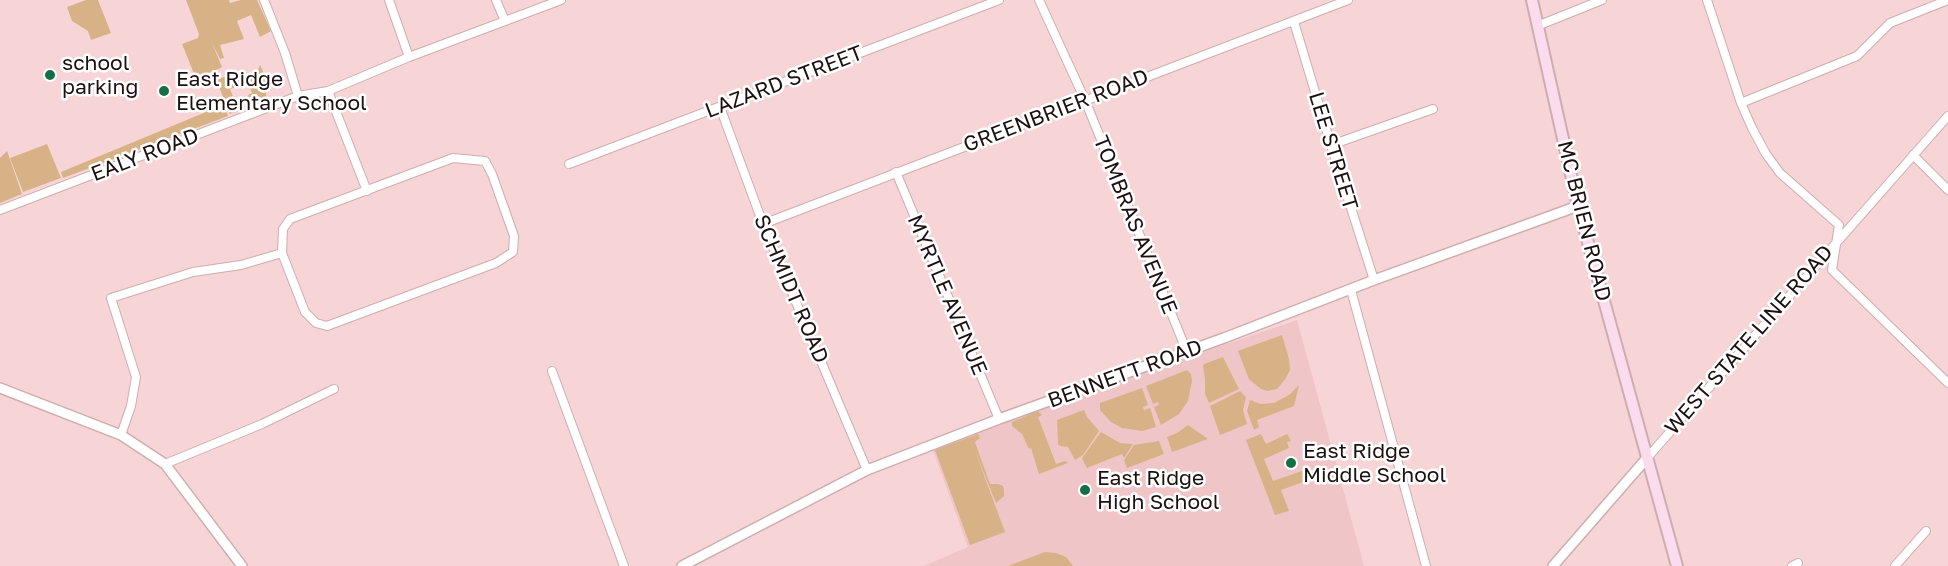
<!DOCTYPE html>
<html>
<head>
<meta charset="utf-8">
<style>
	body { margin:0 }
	canvas { display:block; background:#f7d4d6 }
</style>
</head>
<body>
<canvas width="1948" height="566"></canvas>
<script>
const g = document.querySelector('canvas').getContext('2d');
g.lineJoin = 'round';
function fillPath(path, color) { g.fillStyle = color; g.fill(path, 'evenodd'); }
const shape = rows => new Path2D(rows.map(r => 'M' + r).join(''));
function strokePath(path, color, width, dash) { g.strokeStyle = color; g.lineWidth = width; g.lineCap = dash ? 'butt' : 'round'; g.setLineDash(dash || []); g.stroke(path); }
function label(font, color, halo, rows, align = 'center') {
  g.font = font + ' "Golos Text",sans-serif'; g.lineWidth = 5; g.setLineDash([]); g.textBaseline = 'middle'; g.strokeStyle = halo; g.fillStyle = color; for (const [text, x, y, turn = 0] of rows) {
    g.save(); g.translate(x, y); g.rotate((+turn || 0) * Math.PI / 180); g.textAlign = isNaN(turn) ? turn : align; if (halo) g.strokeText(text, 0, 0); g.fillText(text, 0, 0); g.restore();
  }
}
fillPath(shape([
	[1297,320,1364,566,924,566,968,547,933,450,1037,409]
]), '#f0c5c7');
fillPath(shape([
	[86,0,98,0,111,33,91,40,88,31,72,21,67,7],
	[186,0,229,0,230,3,241,0,257,0,271,31,260,37,251,15,237,21,244,39,220,45,224,58,220,59,212,43,222,67,216,70,220,78,240,73,248,79,257,73,260,65,267,80,264,82,267,100,252,106,248,95,252,93,248,83,230,89,239,111,230,114,213,72,215,71,195,76,182,44,198,38,199,34],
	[223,105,228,116,63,178,61,172],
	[47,144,61,178,23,192,10,158],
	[7,151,22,194,0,203,0,158],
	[1282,335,1289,359,1290,370,1286,378,1277,389,1267,391,1261,389,1249,379,1238,351],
	[1223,357,1239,389,1209,403,1205,394,1205,379,1203,366,1204,364],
	[1187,370,1191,374,1192,381,1188,401,1179,414,1161,425,1154,407,1159,405,1158,402,1153,404,1146,386],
	[1299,385,1294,406,1257,420,1259,427,1254,430,1247,411,1250,400,1261,404,1274,403,1289,395],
	[1142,388,1148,405,1143,407,1144,410,1150,408,1156,427,1142,431,1122,428,1111,422,1100,410,1100,403],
	[1240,391,1246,397,1243,410,1247,424,1220,435,1210,406],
	[1084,410,1087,417,1099,431,1083,455,1075,460,1068,447,1060,446,1058,444,1057,420],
	[1038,411,1042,415,1038,417,1056,464,1065,461,1068,463,1039,474,1031,448,1029,449,1022,434,1012,426,1012,422],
	[1188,425,1208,439,1172,452,1167,437,1177,433],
	[1101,432,1120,443,1133,444,1124,458,1122,454,1087,468,1082,458],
	[978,434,980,438,975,442,990,484,998,484,1003,486,1004,490,1004,496,996,503,975,451,1005,532,970,545,935,450],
	[1261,434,1266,444,1287,434,1291,441,1287,442,1289,448,1264,459,1273,481,1302,471,1306,481,1281,490,1289,511,1275,515,1246,440],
	[1159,441,1164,454,1127,468,1124,460,1134,445],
	[1045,552,1056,553,1066,557,1073,566,1008,566]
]), '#d7b286');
const minor = shape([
	[264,0,285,53,298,96],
	[389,0,409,57],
	[496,0,505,21],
	[1039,0,1085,100,1187,352],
	[1707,0,1741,103,1752,128,1766,154,1780,173,1839,225,1832,270,1948,383],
	[1294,22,1331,145,1374,280],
	[1537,26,1602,0],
	[328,91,367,191],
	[1741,103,1857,56,1890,23,1948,0],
	[720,107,763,224,867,470],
	[1331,145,1433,109],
	[1913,155,1948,190],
	[453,158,485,161,492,174,514,236,513,252,496,263,327,326,316,323,305,312,282,253,283,229,290,219,453,158],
	[569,164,999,0],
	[896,172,999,419],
	[0,210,298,96,328,91,409,57,561,0],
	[763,224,1348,0],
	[1351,290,1426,566],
	[552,371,624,566],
	[121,435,131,406,136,377,111,298,193,272,241,265,282,253],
	[1647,458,1948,116],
	[165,464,262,424,334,389],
	[1792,566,1798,563],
	[1895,566,1926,531]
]);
const tertiary = shape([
	[0,388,121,435,165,464,242,566],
	[682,566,867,470,999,419,1224,338,1374,280,1578,206],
	[1553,566,1647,458]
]);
const secondary = shape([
	[1532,0,1578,206,1677,566]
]);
strokePath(minor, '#ceadaf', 10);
strokePath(tertiary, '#ceadaf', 12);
strokePath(secondary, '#ceadaf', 14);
strokePath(minor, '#fff', 8);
strokePath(tertiary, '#fff', 9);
strokePath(secondary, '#fbdcee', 10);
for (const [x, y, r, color] of [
	[50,75,6,"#147044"],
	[164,91,6,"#147044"],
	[1291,463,6,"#147044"],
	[1085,490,6,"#147044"]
]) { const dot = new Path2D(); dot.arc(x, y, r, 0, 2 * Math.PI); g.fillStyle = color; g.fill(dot); strokePath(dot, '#fff', 2); }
label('21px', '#1c1011', '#fff', [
	["school",62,63],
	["parking",62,87],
	["East Ridge",176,79],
	["Elementary School",176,103],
	["East Ridge",1303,451],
	["Middle School",1303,475],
	["East Ridge",1097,478],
	["High School",1097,502]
], 'left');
label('21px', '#1c1011', '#fff', [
	["LAZARD STREET",784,82,-21],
	["GREENBRIER ROAD",1056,111,-21],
	["LEE STREET",1333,151,73],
	["EALY ROAD",145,155,-21],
	["MC BRIEN ROAD",1584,221,76],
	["TOMBRAS AVENUE",1135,225,68],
	["SCHMIDT ROAD",791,289,67],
	["MYRTLE AVENUE",947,295,67],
	["WEST STATE LINE ROAD",1749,340,-49],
	["BENNETT ROAD",1125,374,-20]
]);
</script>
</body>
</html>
